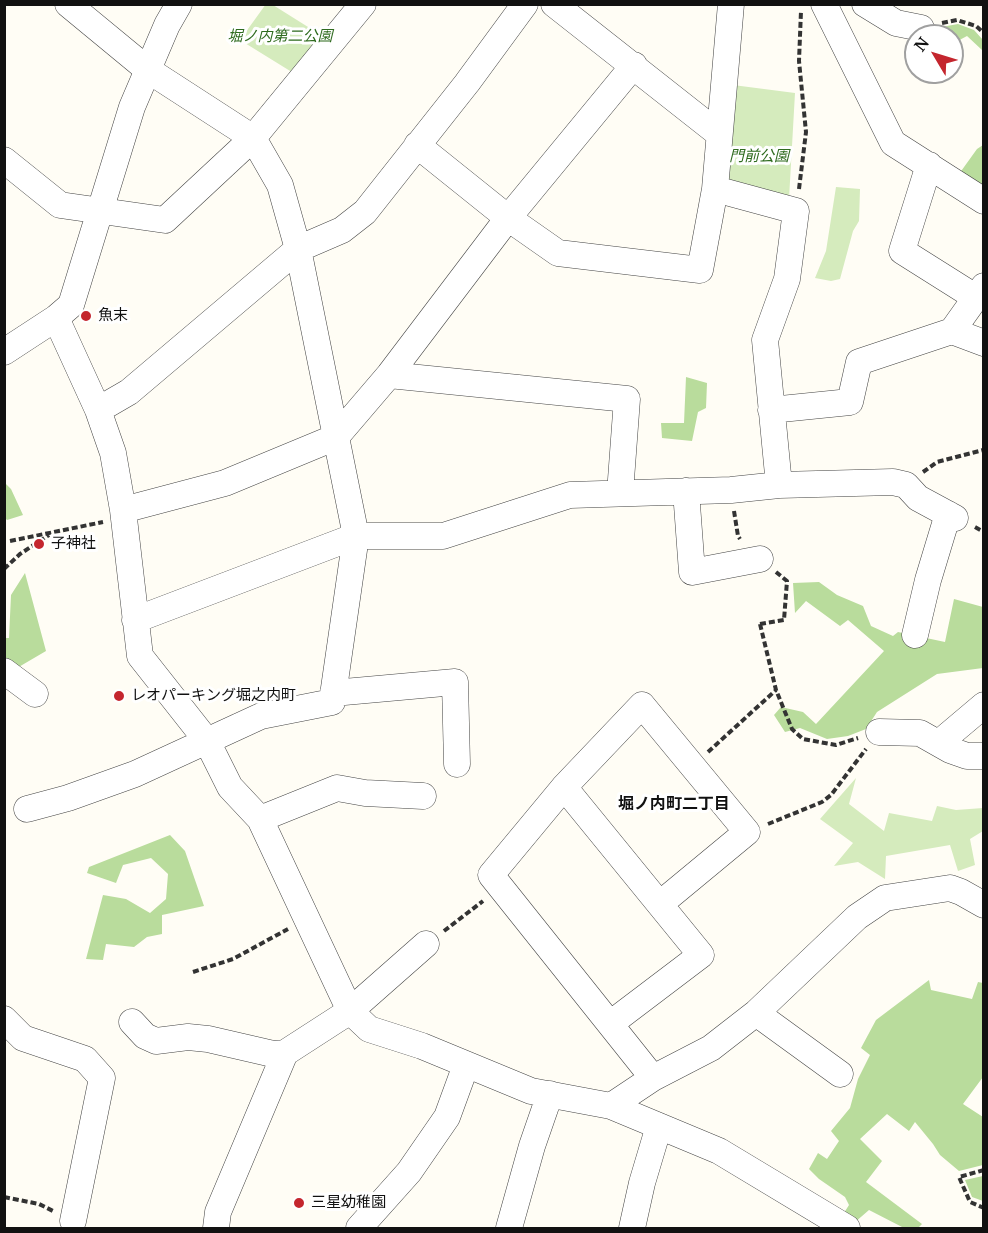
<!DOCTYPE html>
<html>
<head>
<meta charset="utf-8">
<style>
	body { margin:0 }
	#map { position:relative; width:988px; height:1233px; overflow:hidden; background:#fffdf5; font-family:"Noto Serif",serif }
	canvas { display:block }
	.frame { position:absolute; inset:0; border:6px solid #111; pointer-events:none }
	.north { position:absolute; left:904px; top:24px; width:60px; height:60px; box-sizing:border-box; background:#fff; border:2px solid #a0a0a0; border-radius:50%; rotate:308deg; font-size:16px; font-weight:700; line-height:24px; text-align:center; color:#111 }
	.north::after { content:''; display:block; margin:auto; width:21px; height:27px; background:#c4262e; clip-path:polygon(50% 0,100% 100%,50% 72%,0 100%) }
</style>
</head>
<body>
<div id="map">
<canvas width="988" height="1233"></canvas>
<div class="frame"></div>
<div class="north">N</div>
</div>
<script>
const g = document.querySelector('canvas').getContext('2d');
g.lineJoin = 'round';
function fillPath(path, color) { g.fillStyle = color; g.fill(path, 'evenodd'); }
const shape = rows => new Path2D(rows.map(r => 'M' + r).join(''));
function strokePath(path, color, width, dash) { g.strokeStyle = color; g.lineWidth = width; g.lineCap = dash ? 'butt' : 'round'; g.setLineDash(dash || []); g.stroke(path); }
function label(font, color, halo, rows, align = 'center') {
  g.font = font + ' "Noto Serif","Noto Sans JP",serif'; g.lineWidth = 6; g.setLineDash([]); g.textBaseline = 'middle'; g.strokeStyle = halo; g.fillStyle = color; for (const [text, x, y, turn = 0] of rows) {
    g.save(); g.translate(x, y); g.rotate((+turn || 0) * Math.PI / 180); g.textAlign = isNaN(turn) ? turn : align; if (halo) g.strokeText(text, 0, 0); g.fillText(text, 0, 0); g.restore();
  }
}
fillPath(shape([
	[266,4,273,5,324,37,295,74,240,40],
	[733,85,795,93,789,199,724,182],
	[836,187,860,189,859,221,853,231,840,279,831,281,815,278,826,251],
	[856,778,849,804,884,831,889,813,932,821,937,806,956,810,983,808,983,831,970,839,975,865,958,871,950,845,886,856,885,879,858,862,834,866,853,843,820,819]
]), '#d5ebbd');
fillPath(shape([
	[958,24,974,30,983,40,983,49,982,50,967,36,952,44,952,36,925,36,925,30],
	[983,145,983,190,959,174,977,149],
	[686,377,707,383,706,408,698,412,692,441,662,438,661,423,684,423],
	[4,482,11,489,23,515,7,520,5,518],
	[25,573,46,651,17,668,5,661,5,638,9,638,11,595],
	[819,582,837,595,863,606,871,626,893,636,898,632,945,642,954,599,983,607,983,668,937,674,877,712,866,729,848,736,827,739,800,728,785,732,774,715,781,707,803,712,816,724,884,651,848,620,840,626,806,601,795,613,793,583],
	[170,835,185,851,204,906,162,915,162,934,147,937,134,947,106,944,103,960,86,959,103,895,126,899,150,913,166,899,168,874,151,858,123,865,116,883,87,873,89,867],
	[929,980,931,990,972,999,978,982,983,983,983,1077,963,1104,983,1117,983,1165,959,1171,940,1155,933,1144,915,1122,909,1131,887,1114,860,1139,882,1161,866,1182,922,1224,918,1228,904,1228,869,1210,854,1223,842,1216,849,1205,845,1197,819,1179,809,1169,818,1153,827,1159,839,1141,831,1131,850,1108,858,1079,870,1055,861,1048,876,1020],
	[983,1176,984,1176,983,1201,972,1197,965,1180]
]), '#b9dc9c');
const minor = shape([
	[554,4,719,134],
	[824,4,893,143,984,201],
	[865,4,896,23,921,28],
	[417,145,508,218,558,253,700,270,715,189,731,4],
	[4,160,60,205,165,220,253,138,363,4],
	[929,165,902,251,975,297],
	[715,189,796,211,787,279,765,340,779,485],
	[984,286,952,331,984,343],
	[56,318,98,410,113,453,123,510,140,656,207,741,230,787,260,819,350,1011,369,1029,422,1046,531,1091,611,1106,719,1151,847,1228],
	[4,352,56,318,71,305,132,107,167,25,179,4],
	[389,375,627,399,620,493],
	[98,410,129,392,298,249,342,230,365,212,467,83,525,4],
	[771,410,850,402,859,362,952,331],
	[686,491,692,572,760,559],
	[123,510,225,483,336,437,389,375,508,218,634,65],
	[135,620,356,536,443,536,570,495,731,490,779,485,893,482,906,485,918,498,955,518],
	[915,635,928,580,948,514],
	[4,671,35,694],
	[333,693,455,682,457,764],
	[879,732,920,733,950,750,967,756,984,756],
	[939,743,984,705],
	[564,787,701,955,610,1024],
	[27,809,68,798,135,774,261,716,332,702,356,536,298,249,280,185,253,138,148,70,68,4],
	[260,819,337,788,365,793,423,796],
	[756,1013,840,1074],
	[4,1019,23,1038,85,1059,102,1078,73,1221],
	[132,1022,145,1036,156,1041,188,1037,208,1039,273,1054,285,1053],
	[653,1078,491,875,564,787,642,705,747,832,660,904],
	[611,1106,653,1078,711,1048,756,1013,857,917,885,898,950,888,961,892,984,905],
	[216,1228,218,1212,285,1053,350,1011,426,944],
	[359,1228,409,1172,447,1117,466,1065],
	[509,1228,532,1146,550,1094],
	[632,1228,642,1183,659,1126]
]);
strokePath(minor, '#444', 27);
strokePath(shape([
	[942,23,957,20,976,26,984,33],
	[799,189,806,132,799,61,801,11],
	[923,472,937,462,983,450],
	[734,511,738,536,740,539],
	[975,527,984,532],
	[10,541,103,522],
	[4,569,20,554,49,535],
	[776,572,787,581,784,620],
	[760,624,776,690,792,729,803,739,836,745,858,738],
	[760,624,784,620],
	[708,752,776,690],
	[768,824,822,802,831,795,866,749],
	[444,931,483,901],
	[193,972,233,959,288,929],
	[984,1170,959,1177,970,1202,984,1208],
	[4,1197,39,1204,53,1211]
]), '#333', 4, [6, 3]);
strokePath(minor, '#fff', 26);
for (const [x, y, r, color] of [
	[86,316,6,"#c4262e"],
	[39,544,6,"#c4262e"],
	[119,696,6,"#c4262e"],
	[299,1203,6,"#c4262e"]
]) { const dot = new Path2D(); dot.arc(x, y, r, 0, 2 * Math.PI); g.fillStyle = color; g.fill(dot); strokePath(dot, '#fff', 2); }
label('italic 15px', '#2f6b1f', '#fff', [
	["堀ノ内第二公園",280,37],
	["門前公園",759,157]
]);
label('15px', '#111', '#fff', [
	["魚末",98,316],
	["子神社",51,544],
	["レオパーキング堀之内町",131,696],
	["三星幼稚園",311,1203]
], 'left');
label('bold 16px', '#111', '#fff', [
	["堀ノ内町二丁目",674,804]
]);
</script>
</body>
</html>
